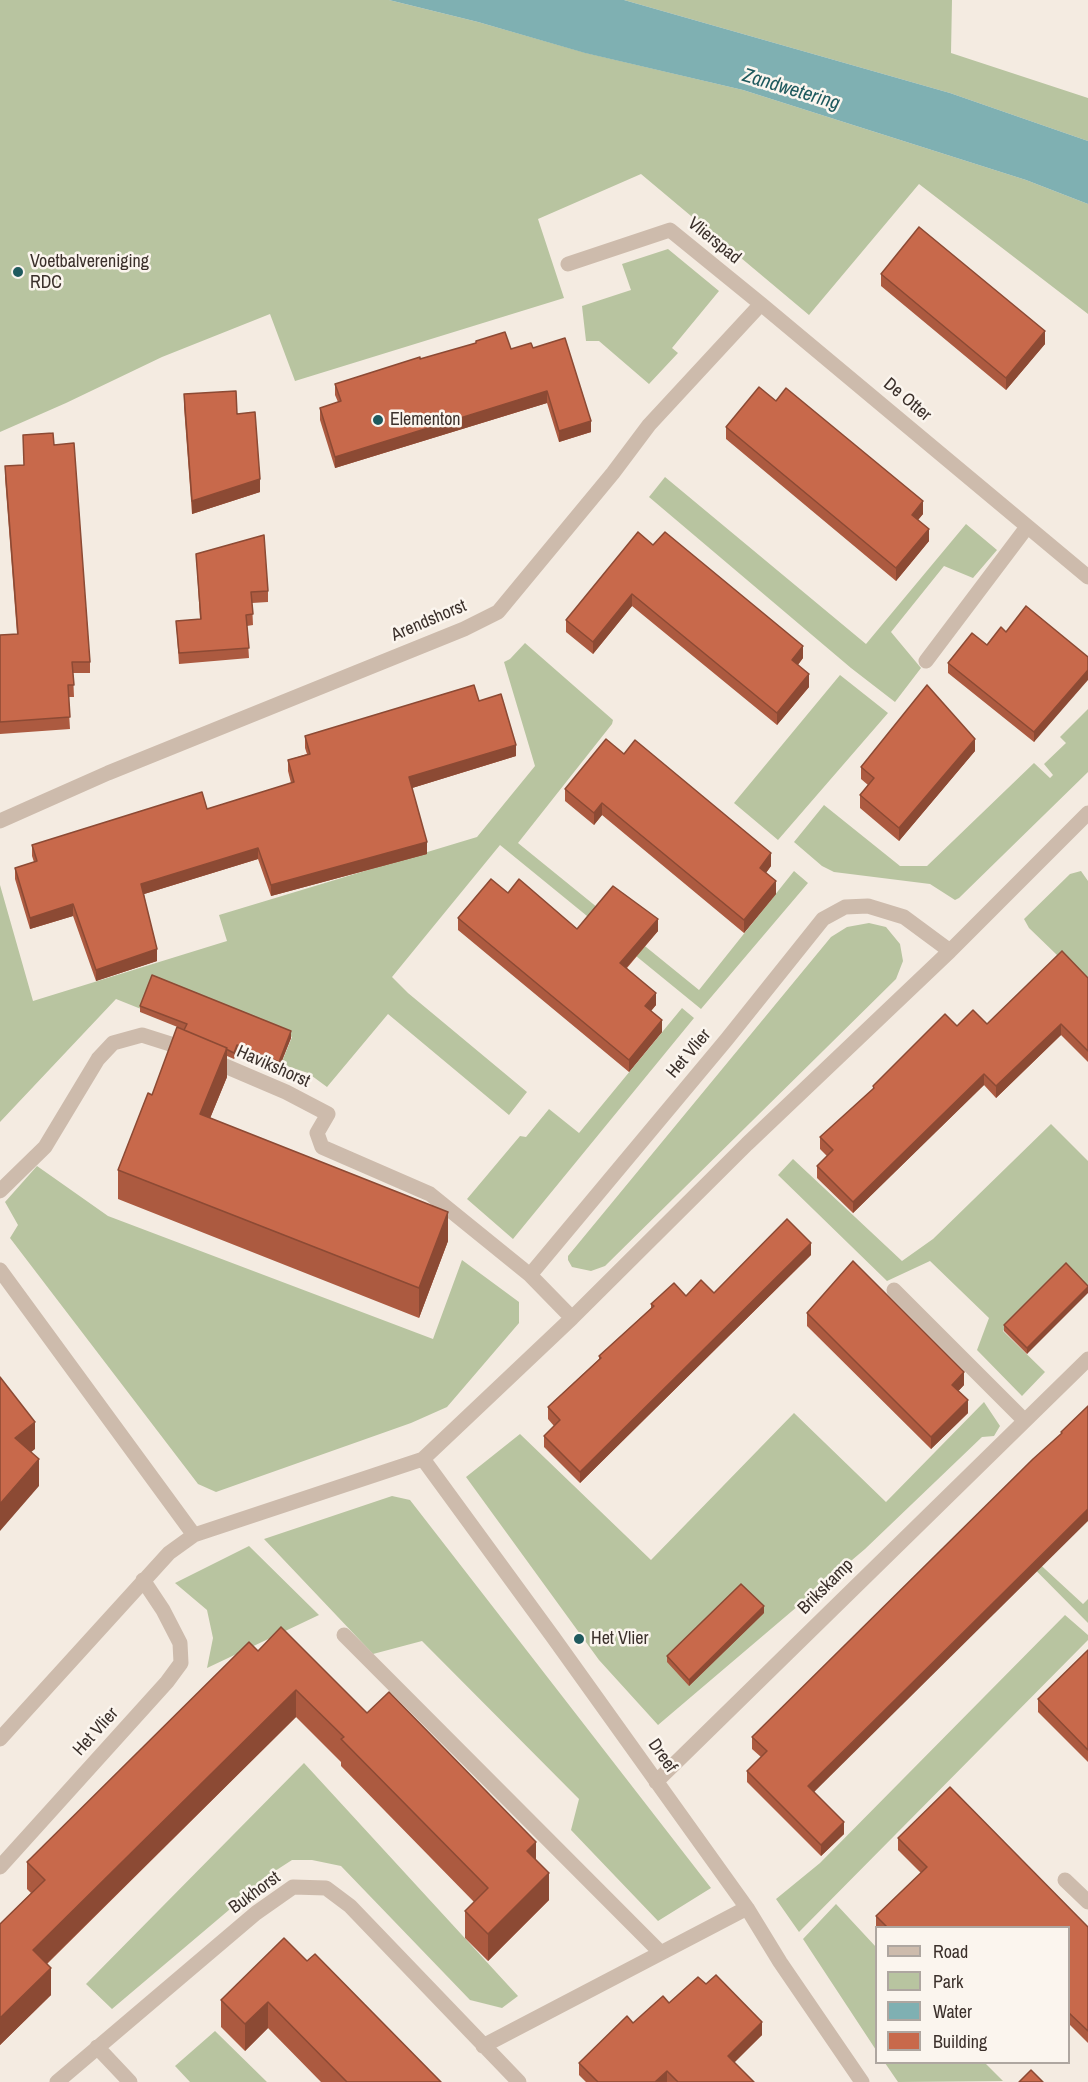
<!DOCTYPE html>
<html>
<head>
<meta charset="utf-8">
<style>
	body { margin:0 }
	#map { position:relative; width:1088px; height:2082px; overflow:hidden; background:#f4ebe1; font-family:"Archivo Narrow",sans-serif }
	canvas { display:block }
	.legend { position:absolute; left:875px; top:1926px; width:195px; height:138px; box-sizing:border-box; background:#fbf5ee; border:2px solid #aea6a0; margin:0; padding:8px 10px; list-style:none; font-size:18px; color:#3b302b }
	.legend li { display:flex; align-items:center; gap:12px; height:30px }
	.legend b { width:30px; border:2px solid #aea6a0 }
</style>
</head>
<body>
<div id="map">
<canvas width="1088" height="2082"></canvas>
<ul class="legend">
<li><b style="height:8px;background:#cdbbac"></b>Road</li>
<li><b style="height:16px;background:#b8c4a0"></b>Park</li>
<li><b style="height:16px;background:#7fb0b2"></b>Water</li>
<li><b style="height:16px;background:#c8694b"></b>Building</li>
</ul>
</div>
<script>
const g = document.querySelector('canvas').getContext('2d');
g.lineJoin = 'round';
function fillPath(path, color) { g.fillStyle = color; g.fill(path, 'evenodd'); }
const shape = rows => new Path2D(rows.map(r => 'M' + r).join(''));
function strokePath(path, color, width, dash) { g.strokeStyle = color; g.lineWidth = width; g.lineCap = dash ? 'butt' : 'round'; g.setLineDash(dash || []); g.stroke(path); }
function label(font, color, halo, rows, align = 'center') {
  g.font = font + ' "Archivo Narrow",sans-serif'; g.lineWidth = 5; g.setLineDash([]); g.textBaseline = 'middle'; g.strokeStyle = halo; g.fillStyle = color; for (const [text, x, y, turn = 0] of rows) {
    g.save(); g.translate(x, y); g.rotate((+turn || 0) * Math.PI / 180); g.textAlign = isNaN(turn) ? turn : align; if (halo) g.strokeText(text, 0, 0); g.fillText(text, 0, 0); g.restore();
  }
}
fillPath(shape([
	[0,0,389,0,478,22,586,53,743,90,1026,180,1088,204,1088,314,919,184,809,315,641,174,538,219,564,298,295,381,270,314,162,357,66,403,0,432],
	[624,0,952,0,951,53,1088,98,1088,141,950,93],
	[668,249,719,291,672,348,678,353,649,384,599,341,586,341,582,306,631,290,622,264],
	[665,477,866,644,966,524,997,550,973,578,944,566,891,632,921,668,895,702,851,668,649,497],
	[525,643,613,720,612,724,518,843,699,990,794,871,808,883,701,1009,500,845,392,977,408,993,527,1092,509,1115,388,1014,327,1087,308,1073,281,1064,292,1037,152,980,141,1009,116,999,0,1122,0,885,33,1001,227,941,219,915,477,837,535,766,504,662,510,659],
	[840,675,888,713,778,840,734,803],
	[1088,709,1088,772,959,898,955,900,930,884,834,872,822,866,794,842,824,805,900,866,927,866,1034,763,1050,778,1053,775,1044,764,1066,743,1060,737],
	[1081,871,1088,881,1088,981,1086,983,1029,928,1024,919,1070,874],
	[869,923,886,927,900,944,903,961,896,979,605,1266,591,1271,572,1267,568,1260,568,1256,831,937,847,927],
	[682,1008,694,1018,513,1239,467,1199,520,1136,526,1137,549,1109,579,1133],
	[1051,1124,1088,1161,1088,1292,1065,1269,1003,1331,1045,1372,1022,1396,977,1350,989,1318,930,1261,887,1281,778,1175,793,1159,902,1261,933,1239],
	[37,1166,108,1216,433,1339,462,1260,519,1302,519,1323,447,1407,411,1423,216,1492,198,1484,10,1238,18,1225,5,1202],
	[984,1402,1000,1426,994,1436,982,1437,865,1549,658,1725,599,1660,466,1477,520,1434,651,1560,794,1413,886,1502],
	[392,1496,410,1500,711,1888,658,1921,571,1830,579,1799,422,1641,373,1654,264,1539],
	[983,1512,1083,1604,1088,1599,1088,1623,980,1514],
	[249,1546,319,1615,207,1668,213,1638,207,1610,175,1583],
	[1065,1615,1088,1635,1088,1640,799,1932,776,1899,820,1863],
	[304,1763,518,1996,502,2008,470,2000,341,1866,312,1860,292,1860,275,1871,112,2009,86,1984],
	[836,1904,876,1947,876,2050,803,1939],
	[215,2031,267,2082,190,2082,175,2066],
	[885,2063,985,2063,1003,2081,898,2082]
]), '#b8c4a0');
fillPath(shape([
	[389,0,624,0,950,93,1088,141,1088,204,1026,180,743,90,585,53,478,22]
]), '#7fb0b2');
strokePath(shape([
	[568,264,670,230,761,304,1088,577],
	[926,661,1027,527],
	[0,821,108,773,464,629,498,612,613,473,649,425,761,304],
	[0,1191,45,1147,98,1059,113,1043,142,1035,183,1048,286,1092,328,1114,317,1133,322,1147,430,1194,530,1275],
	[0,1270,194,1535],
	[894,1290,1024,1420],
	[572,1318,530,1275,727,1039,823,919,845,907,868,906,904,917,950,951],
	[423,1459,553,1637,747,1908,780,1962,862,2082],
	[344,1635,661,1953],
	[0,1739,169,1553,194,1535,423,1459,572,1318,747,1144,950,951,1088,813],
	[656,1782,1088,1359],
	[0,1867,167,1682,181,1663,180,1643,163,1610,143,1580],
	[1065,1880,1088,1902],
	[483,2046,747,1908],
	[97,2047,130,2082],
	[57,2082,256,1913,293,1887,326,1888,350,1906,519,2082]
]), '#cdbbac', 15);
fillPath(shape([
	[881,274,1045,344,1006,390,881,286],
	[533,348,591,432,559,442,547,403,335,468,320,420,320,408,338,402,335,395,335,384,420,359,511,349],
	[184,394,237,414,260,492,192,514,184,407],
	[776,401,923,514,918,520,929,541,896,581,726,439,726,427],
	[54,445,90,662,90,673,73,673,74,697,68,697,70,729,0,734,0,635,17,634,5,478,5,466,24,465],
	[653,545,803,658,798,665,809,687,777,725,632,606,593,654,566,632,566,620],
	[196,554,268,591,268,602,252,603,253,625,247,626,249,658,179,664,176,621,200,619],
	[1006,632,1088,657,1034,742,948,673,948,663,987,645],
	[479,701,516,756,412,788,427,854,271,896,258,859,144,894,157,961,96,981,73,916,30,929,15,879,15,868,34,862,32,856,32,845,207,809,291,783,288,771,288,760,307,754,305,748,305,736],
	[975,751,899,841,860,808,860,795,868,785,861,779,861,767],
	[624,754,771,866,766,873,776,894,744,933,602,815,594,825,565,801,565,789],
	[508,893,577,929,658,931,627,968,656,1005,651,1011,662,1032,629,1072,458,930,458,918],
	[1088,978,1088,1062,1061,1035,996,1098,984,1085,853,1213,817,1178,817,1166,827,1156,820,1149,820,1137,873,1089,873,1086,957,1026,987,1024],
	[140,1006,291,1038,279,1068,237,1051,234,1059,227,1056,227,1077,210,1118,448,1241,419,1318,118,1199,118,1170,152,1095,185,1030,140,1012],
	[811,1255,580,1483,544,1447,544,1436,554,1426,548,1419,548,1407,599,1359,599,1356,651,1308,651,1304,686,1296,714,1293],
	[1066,1263,1027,1354,1004,1331,1004,1325],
	[807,1313,964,1385,958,1391,968,1413,931,1449,807,1326],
	[1088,1406,814,1792,844,1834,821,1856,747,1782,747,1771,761,1757,752,1749,752,1737,1061,1434,1061,1432],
	[764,1613,689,1686,667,1662,667,1656],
	[1088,1650,1088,1762,1038,1712,1038,1699],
	[258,1651,367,1713,536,1860,549,1900,488,1961,465,1938,465,1911,474,1902,341,1766,341,1762,296,1717,47,1964,51,1995,0,2045,0,1924,31,1893,27,1889,27,1862],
	[898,1838,1088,1927,1088,2043,1068,2023,1068,1928,876,1927,876,1916,921,1873,898,1850],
	[307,1961,441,2082,321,2082,268,2028,245,2051,221,2027,221,2000],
	[669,2003,762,2035,734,2062,754,2082,586,2082,579,2075,579,2063,633,2023]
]), '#ac5a40');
fillPath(shape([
	[1045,331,1045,344,1006,390,1006,378],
	[547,391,547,403,335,468,335,457],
	[591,421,591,432,559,442,559,431],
	[260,479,260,492,192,514,192,501],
	[923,501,923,514,912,527,912,515],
	[929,529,929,541,896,581,896,568],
	[632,594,632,606,593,654,593,642],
	[803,646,803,658,792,672,792,660],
	[1088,670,1088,680,1034,742,1034,732],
	[809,674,809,687,777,725,777,713],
	[975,739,975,751,899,841,899,828],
	[516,745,516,756,409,789,409,777],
	[602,803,602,815,594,825,594,813],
	[427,842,427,854,271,896,271,885],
	[258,848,258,859,141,895,141,884],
	[771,853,771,866,760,881,760,868],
	[776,881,776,894,744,933,744,920],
	[73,904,73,916,30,929,30,918],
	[658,919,658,931,620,975,620,963],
	[157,949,157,961,96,981,96,970],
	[656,993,656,1005,645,1018,645,1006],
	[662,1020,662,1032,629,1072,629,1060],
	[1061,1024,1061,1035,996,1098,996,1086],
	[291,1031,291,1038,279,1068,279,1062],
	[237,1045,237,1051,234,1059,234,1053],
	[227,1048,227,1077,200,1143,200,1114],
	[984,1074,984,1085,853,1213,853,1202],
	[448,1212,448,1241,419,1318,419,1288],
	[811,1243,811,1255,580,1483,580,1472],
	[1088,1287,1088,1293,1027,1354,1027,1348],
	[964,1372,964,1385,952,1398,952,1385],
	[968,1400,968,1413,931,1449,931,1437],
	[35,1422,35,1449,15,1465,15,1438],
	[39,1459,39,1486,0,1531,0,1504],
	[1088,1509,1088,1521,808,1798,808,1786],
	[764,1606,764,1613,689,1686,689,1680],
	[296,1690,296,1717,33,1977,33,1950],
	[844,1822,844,1834,821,1856,821,1845],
	[536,1842,536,1869,527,1851],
	[549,1873,549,1900,488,1961,488,1934],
	[51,1968,51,1995,0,2045,0,2018],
	[268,2002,268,2028,245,2051,245,2024],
	[762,2022,762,2035,728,2069,728,2056],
	[667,2071,667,2082,655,2082]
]), '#8c4a34');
const building = shape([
	[919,227,1045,331,1006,378,881,274,919,227],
	[505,332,511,349,531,343,533,348,565,338,591,421,559,431,547,391,335,457,320,408,341,401,335,384,420,357,420,359,476,343,476,341,505,332],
	[759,387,776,401,786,388,923,501,912,515,929,529,896,568,726,427,759,387],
	[236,391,237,414,255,412,260,479,192,501,184,394,236,391],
	[53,433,54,445,74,443,90,662,72,662,74,685,68,685,70,717,0,722,0,635,18,634,5,466,24,465,23,435,53,433],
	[638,532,653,545,665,532,803,646,792,660,809,674,777,713,632,594,593,642,566,620,638,532],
	[264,535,268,591,251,592,253,614,246,615,249,648,179,653,176,621,201,619,196,554,264,535],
	[1026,606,1088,657,1088,670,1034,732,948,663,972,633,987,645,1001,627,1006,632,1026,606],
	[474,685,479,701,501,694,516,745,409,777,427,842,271,885,258,848,141,884,157,949,96,970,73,904,30,918,15,868,37,861,32,845,202,792,207,809,294,782,288,760,310,754,305,736,474,685],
	[927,685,975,739,899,828,860,795,874,778,861,767,927,685],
	[606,739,624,754,635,740,771,853,760,868,776,881,744,920,602,803,594,813,565,789,606,739],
	[491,879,508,893,519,879,577,929,613,886,658,919,620,963,656,993,645,1006,662,1020,629,1060,458,918,491,879],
	[1062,951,1088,978,1088,1051,1061,1024,996,1086,984,1074,853,1202,817,1166,833,1150,820,1137,874,1088,873,1086,945,1014,957,1026,973,1010,987,1024,1062,951],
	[152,975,291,1031,279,1062,237,1045,234,1053,226,1049,227,1048,184,1030,187,1024,140,1006,152,975],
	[177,1027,227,1048,200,1114,448,1212,419,1288,118,1170,148,1093,152,1095,177,1027],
	[787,1219,811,1243,580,1472,544,1436,560,1420,548,1407,601,1358,599,1356,654,1306,651,1304,674,1283,686,1296,701,1280,714,1293,787,1219],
	[853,1261,964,1372,952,1385,968,1400,931,1437,807,1313,853,1261],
	[1066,1263,1088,1286,1088,1287,1027,1348,1004,1325,1066,1263],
	[0,1377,35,1422,15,1438,39,1459,0,1504,0,1377],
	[1088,1406,1088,1509,808,1786,844,1822,821,1845,747,1771,767,1751,752,1737,1033,1459,1062,1433,1061,1432,1088,1406],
	[741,1584,764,1606,689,1680,667,1656,741,1584],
	[281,1627,367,1713,389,1692,536,1842,527,1851,549,1873,488,1934,465,1911,488,1888,341,1739,344,1737,296,1690,33,1950,51,1968,0,2018,0,1924,45,1880,27,1862,249,1642,258,1651,281,1627],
	[1088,1650,1088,1750,1038,1699,1088,1650],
	[950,1787,1088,1927,1088,2031,1068,2012,1068,1928,888,1928,876,1916,927,1867,898,1838,950,1787],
	[284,1938,307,1961,315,1954,441,2082,347,2082,268,2002,245,2024,221,2000,284,1938],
	[716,1975,762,2022,728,2056,754,2082,678,2082,667,2071,655,2082,598,2082,579,2063,627,2016,633,2023,663,1996,669,2003,698,1977,706,1984,716,1975],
	[1031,2070,1043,2082,1019,2082,1031,2070]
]);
fillPath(building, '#c8694b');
strokePath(building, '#8c4a34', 1.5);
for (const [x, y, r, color] of [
	[18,272,6,"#1f5a5e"],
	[378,420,6,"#1f5a5e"],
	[579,1639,6,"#1f5a5e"]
]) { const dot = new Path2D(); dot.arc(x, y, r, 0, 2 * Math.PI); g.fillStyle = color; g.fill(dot); strokePath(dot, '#fbf5ee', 2); }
label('18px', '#3b302b', '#fbf5ee', [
	["Vlierspad",714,241,39],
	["De Otter",907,400,40],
	["Arendshorst",429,621,-23],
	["Het Vlier",689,1054,-50],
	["Havikshorst",273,1067,24],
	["Brikskamp",826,1587,-45],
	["Het Vlier",96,1732,-48],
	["Dreef",662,1756,55],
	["Bukhorst",255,1893,-36]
]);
label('18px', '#3b302b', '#fbf5ee', [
	["Voetbalvereniging",30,262],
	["RDC",30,283],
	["Elementon",390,420],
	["Het Vlier",591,1639]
], 'left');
label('italic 20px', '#1f5a5e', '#fbf5ee', [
	["Zandwetering",791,90,17]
]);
</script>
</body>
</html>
